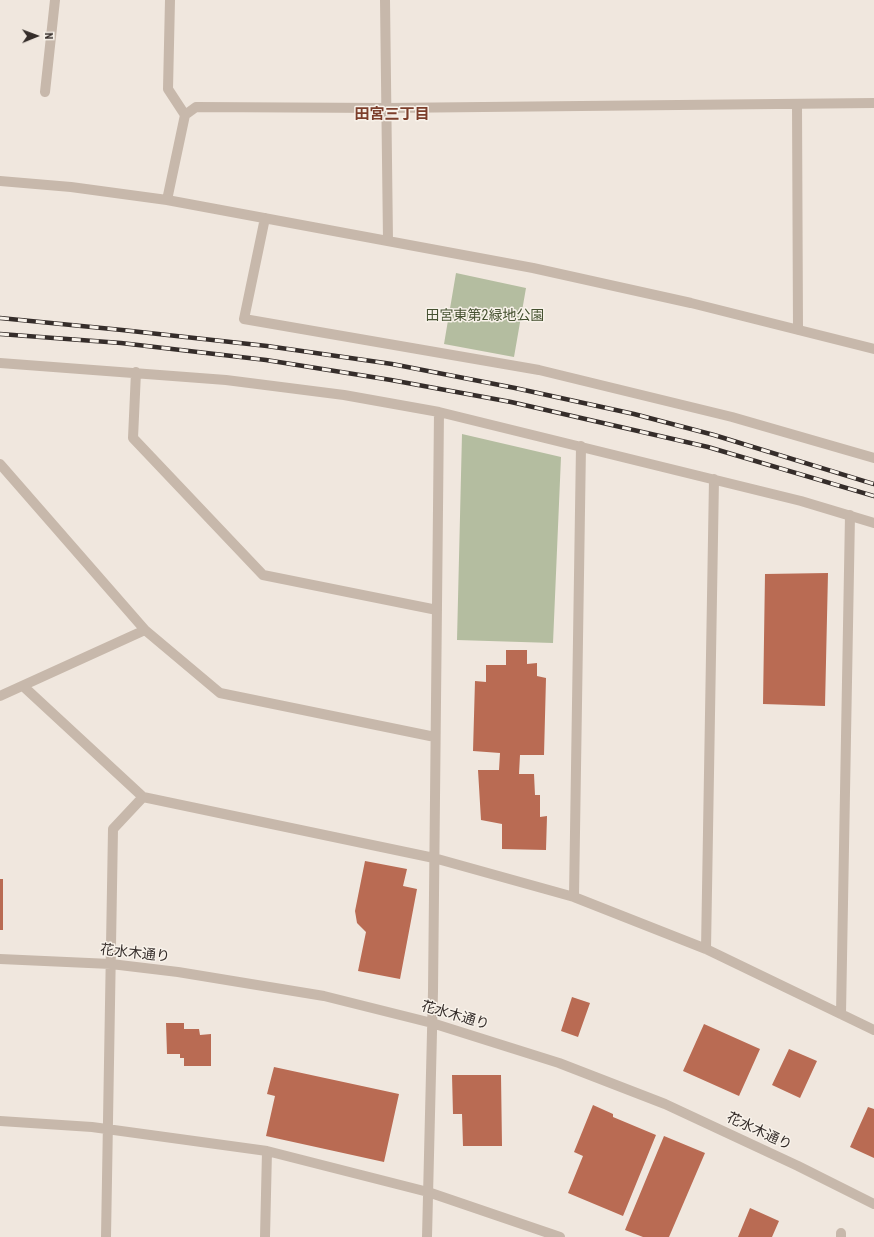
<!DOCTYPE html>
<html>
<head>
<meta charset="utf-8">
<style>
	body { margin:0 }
	#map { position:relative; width:874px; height:1237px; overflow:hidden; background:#f0e7de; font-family:"Roboto Condensed",sans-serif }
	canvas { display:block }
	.north { position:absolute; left:16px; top:16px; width:40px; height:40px; -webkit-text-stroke:3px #f8f2ea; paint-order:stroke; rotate:89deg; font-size:11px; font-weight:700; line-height:16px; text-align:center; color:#352d2a }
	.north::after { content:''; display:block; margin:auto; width:14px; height:18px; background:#352d2a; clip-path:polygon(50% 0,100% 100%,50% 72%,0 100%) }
</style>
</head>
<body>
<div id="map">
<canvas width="874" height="1237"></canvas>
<div class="north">N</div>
</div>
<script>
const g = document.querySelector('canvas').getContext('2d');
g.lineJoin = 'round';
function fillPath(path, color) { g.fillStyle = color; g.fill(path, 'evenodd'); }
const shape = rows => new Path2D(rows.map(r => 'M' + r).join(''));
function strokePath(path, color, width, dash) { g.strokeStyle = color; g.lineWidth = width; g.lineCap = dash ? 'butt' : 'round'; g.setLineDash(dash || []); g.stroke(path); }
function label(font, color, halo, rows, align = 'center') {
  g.font = font + ' "Roboto Condensed","Noto Sans JP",sans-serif'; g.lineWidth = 3; g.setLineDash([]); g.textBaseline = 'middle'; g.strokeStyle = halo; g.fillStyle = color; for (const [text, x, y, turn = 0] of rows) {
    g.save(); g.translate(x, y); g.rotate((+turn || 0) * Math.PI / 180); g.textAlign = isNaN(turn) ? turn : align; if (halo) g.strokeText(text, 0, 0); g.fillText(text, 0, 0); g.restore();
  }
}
fillPath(shape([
	[456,273,526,288,514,357,444,344],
	[462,434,561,457,553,643,457,640]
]), '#b4bda0');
fillPath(shape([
	[828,573,825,706,763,704,765,574],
	[506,650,527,650,527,664,537,663,537,676,546,678,544,755,520,755,519,774,534,774,535,795,540,795,540,817,547,816,546,850,502,849,502,824,481,820,478,770,499,770,500,753,473,751,475,681,486,682,486,665,506,665],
	[365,861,407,869,403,886,417,889,400,979,358,971,366,932,357,923,355,911],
	[0,879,3,879,3,930,0,930],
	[572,997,590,1003,578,1037,561,1031],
	[166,1023,184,1023,184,1029,199,1029,200,1035,211,1034,211,1066,184,1066,184,1058,180,1058,180,1054,167,1054],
	[704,1024,760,1049,739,1096,683,1071],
	[789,1049,817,1061,800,1098,772,1085],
	[274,1067,399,1094,384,1162,266,1136,275,1096,267,1094],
	[452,1075,501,1075,502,1146,463,1146,462,1114,453,1114],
	[593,1105,613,1114,613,1117,656,1135,623,1216,568,1193,583,1156,574,1152],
	[868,1107,874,1109,874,1158,850,1147],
	[664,1136,705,1153,669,1237,643,1237,625,1230],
	[750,1208,779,1221,772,1237,738,1237]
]), '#b96b53');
strokePath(shape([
	[170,0,168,89,185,115],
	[385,0,388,240],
	[45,92,55,0],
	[797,105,798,330],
	[0,181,71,187,167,200,533,268,691,303,874,349],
	[167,200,185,115,196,107,386,108,874,103],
	[265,218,244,319,539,370,732,417,874,458],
	[0,363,226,380,344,395,439,412,801,501,874,523],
	[136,372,133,438,263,575,437,610],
	[0,464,145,630,220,693,435,737],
	[23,686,143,797],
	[0,696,145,630],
	[574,897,581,446],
	[706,949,714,479],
	[0,959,111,964,178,972,324,996,432,1023,559,1063,665,1104,798,1166,874,1204],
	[841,1014,850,515],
	[0,1121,92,1127,267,1151,428,1192,560,1237],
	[106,1237,113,829,143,797,434,858,574,897,706,949,874,1030],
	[265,1237,267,1151],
	[427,1237,433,991,439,412],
	[841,1237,841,1233]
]), '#c7b8ab', 10);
const rail = shape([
	[0,318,122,330,267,346,392,364,515,388,634,414,714,435,874,484],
	[0,334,121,343,266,360,391,380,511,402,708,447,874,496]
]);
strokePath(rail, '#352d2a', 4.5);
strokePath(rail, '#f8f2ea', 3, [9]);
label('14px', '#455130', '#f8f2ea', [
	["田宮東第2緑地公園",485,316]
]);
label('14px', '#352d2a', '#f8f2ea', [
	["花水木通り",135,954,6],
	["花水木通り",455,1016,16],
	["花水木通り",759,1132,25]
]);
label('bold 15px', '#7c3e2b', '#f8f2ea', [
	["田宮三丁目",392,115]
]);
</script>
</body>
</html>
